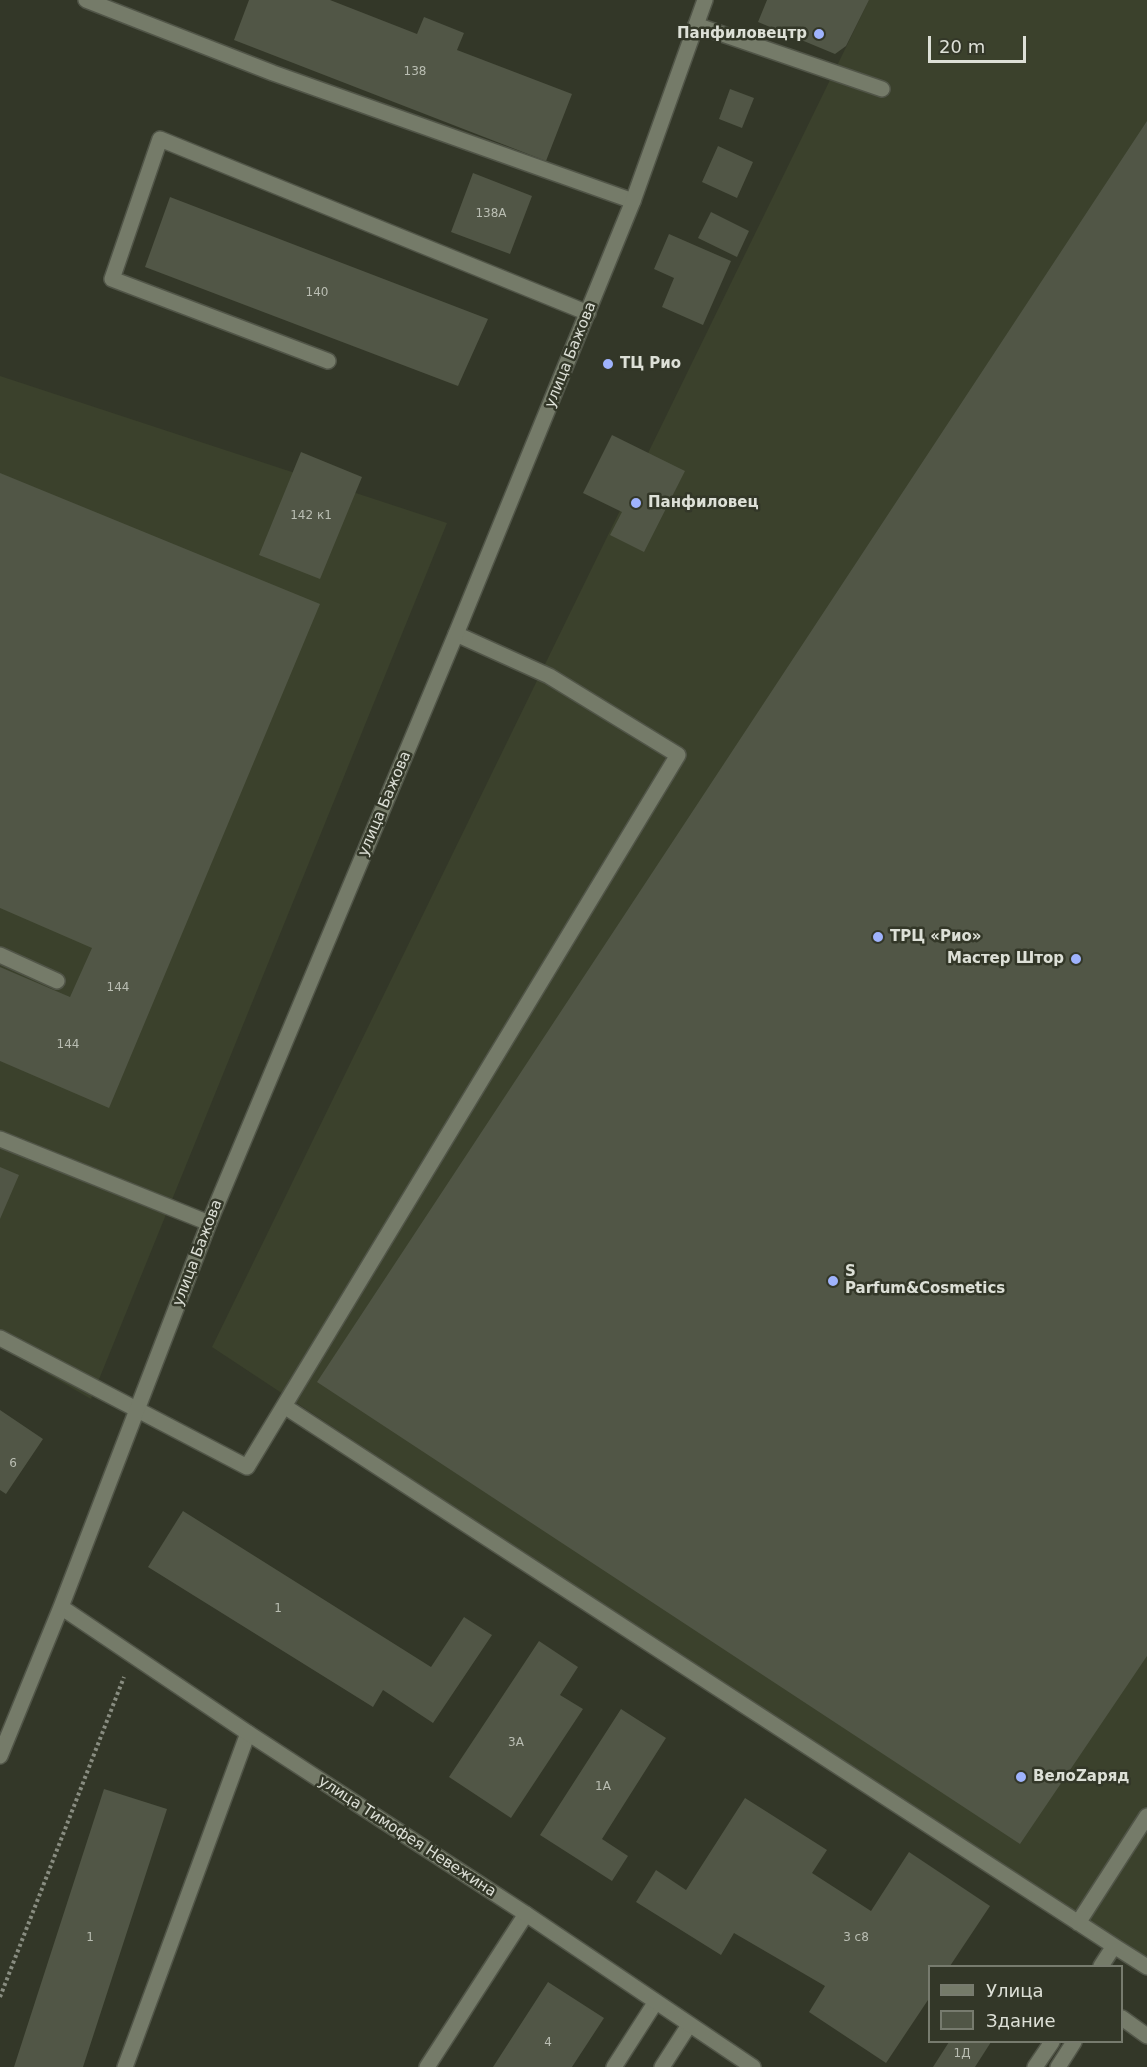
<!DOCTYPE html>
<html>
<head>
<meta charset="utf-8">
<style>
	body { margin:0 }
	#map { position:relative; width:1147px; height:2067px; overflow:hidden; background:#333728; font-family:"DejaVu Sans",sans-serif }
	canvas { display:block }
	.legend { position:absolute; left:928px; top:1965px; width:195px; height:78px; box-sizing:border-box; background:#333728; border:2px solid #777b6e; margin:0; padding:8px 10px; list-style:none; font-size:18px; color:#dde0d7 }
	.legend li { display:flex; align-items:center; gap:12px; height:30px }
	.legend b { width:30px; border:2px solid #777b6e }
	.scale { position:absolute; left:928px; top:36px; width:98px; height:27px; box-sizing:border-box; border:3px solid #dde0d7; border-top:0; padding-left:8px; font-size:18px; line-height:21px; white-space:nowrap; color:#dde0d7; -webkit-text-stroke:4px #333728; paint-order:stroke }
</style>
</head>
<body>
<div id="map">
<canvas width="1147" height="2067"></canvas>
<ul class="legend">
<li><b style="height:8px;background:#757b69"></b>Улица</li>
<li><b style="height:16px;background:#515646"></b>Здание</li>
</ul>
<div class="scale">20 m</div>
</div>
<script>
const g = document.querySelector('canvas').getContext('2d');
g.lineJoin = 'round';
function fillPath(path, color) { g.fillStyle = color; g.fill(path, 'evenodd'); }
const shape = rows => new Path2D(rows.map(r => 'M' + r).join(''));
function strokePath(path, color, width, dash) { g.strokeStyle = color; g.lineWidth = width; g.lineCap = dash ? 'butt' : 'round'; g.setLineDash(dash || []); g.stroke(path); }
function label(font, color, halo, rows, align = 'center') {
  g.font = font + ' "DejaVu Sans",sans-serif'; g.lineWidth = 5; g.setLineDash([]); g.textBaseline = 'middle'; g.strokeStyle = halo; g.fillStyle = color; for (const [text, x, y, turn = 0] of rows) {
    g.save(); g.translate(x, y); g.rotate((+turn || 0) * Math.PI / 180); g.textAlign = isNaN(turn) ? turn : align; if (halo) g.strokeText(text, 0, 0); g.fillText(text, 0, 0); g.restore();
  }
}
fillPath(shape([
	[869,0,1147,0,1147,1965,212,1347],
	[0,376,447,523,91,1399,0,1347]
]), '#3b412c');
fillPath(shape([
	[249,0,330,0,417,34,424,17,464,33,457,50,572,94,546,161,234,40],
	[767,0,869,0,846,46,835,54,758,22],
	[730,89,754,98,742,128,719,119],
	[1147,121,1147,1656,1020,1844,317,1382],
	[718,146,753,162,737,198,702,182],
	[473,173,532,196,510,254,451,232],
	[170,197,488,319,458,386,145,267],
	[711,212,749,231,737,257,698,238],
	[669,234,731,261,703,325,662,307,674,278,654,269],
	[612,435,685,471,644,552,610,535,622,512,583,493],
	[301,452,362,477,320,579,259,555],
	[0,473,320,604,109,1108,0,1061,0,967,70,997,92,948,0,908],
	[0,1167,19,1175,0,1219],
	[0,1410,43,1439,6,1494,0,1490],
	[183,1511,431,1667,464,1617,492,1635,433,1723,383,1690,373,1707,148,1567],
	[539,1641,578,1667,560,1695,583,1709,511,1818,449,1777],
	[621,1709,666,1738,602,1839,628,1856,612,1881,540,1835],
	[104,1789,167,1809,83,2067,14,2067],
	[745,1798,827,1850,812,1873,871,1911,909,1852,990,1906,950,1966,930,1966,930,1997,886,2063,809,2012,825,1986,734,1933,721,1955,636,1902,656,1870,686,1890],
	[548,1982,604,2018,572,2067,493,2067],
	[949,2042,991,2042,975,2067,933,2067]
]), '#515646');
const lane = shape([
	[86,0,273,73,633,201],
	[696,25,882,89],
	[328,361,112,279,160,139,588,313],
	[0,955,57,981],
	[0,1139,209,1223],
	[0,1338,247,1467,678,755,549,676,456,634],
	[284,1406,1114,1946,1101,1966],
	[1078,1923,1147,1816],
	[1114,1946,1147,1967],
	[1122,2018,1147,2036],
	[125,2067,248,1733],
	[427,2067,526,1914],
	[614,2067,655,2003],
	[662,2067,689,2025],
	[1035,2067,1052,2042],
	[1058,2067,1074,2042]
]);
const secondary = shape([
	[61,1607,248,1733,526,1914,753,2067],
	[0,1756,61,1607,209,1223,456,634,633,201,705,0]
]);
strokePath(lane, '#515548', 18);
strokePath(secondary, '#515548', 18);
strokePath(shape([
	[0,1997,124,1677]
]), '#898d81', 4, [3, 3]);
strokePath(lane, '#757b69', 15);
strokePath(secondary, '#757b69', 15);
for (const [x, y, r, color] of [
	[819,34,6,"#9fb3fd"],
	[608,364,6,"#9fb3fd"],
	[636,503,6,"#9fb3fd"],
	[878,937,6,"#9fb3fd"],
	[1076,959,6,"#9fb3fd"],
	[833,1281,6,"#9fb3fd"],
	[1021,1777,6,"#9fb3fd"]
]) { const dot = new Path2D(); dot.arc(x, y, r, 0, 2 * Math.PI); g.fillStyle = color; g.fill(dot); strokePath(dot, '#333728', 2); }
label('12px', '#babeb3', null, [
	["138",415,72],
	["138А",491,214],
	["140",317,293],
	["142 к1",311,516],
	["144",118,988],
	["144",68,1045],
	["6",13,1464],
	["1",278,1609],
	["3А",516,1743],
	["1А",603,1787],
	["1",90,1938],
	["3 с8",856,1938],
	["4",548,2043],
	["1Д",962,2054]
]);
label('bold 15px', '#dde0d7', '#333728', [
	["Панфиловецтр",807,34,"right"],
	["ТЦ Рио",620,364],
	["Панфиловец",648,503],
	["ТРЦ «Рио»",890,937],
	["Мастер Штор",1064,959,"right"],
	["S",845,1272],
	["Parfum&Cosmetics",845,1289],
	["ВелоZаряд",1033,1777]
], 'left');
label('15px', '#dde0d7', '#333728', [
	["улица Бажова",571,355,-68],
	["улица Бажова",385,804,-67],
	["улица Бажова",198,1253,-69],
	["улица Тимофея Невежина",407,1837,33]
]);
</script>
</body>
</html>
